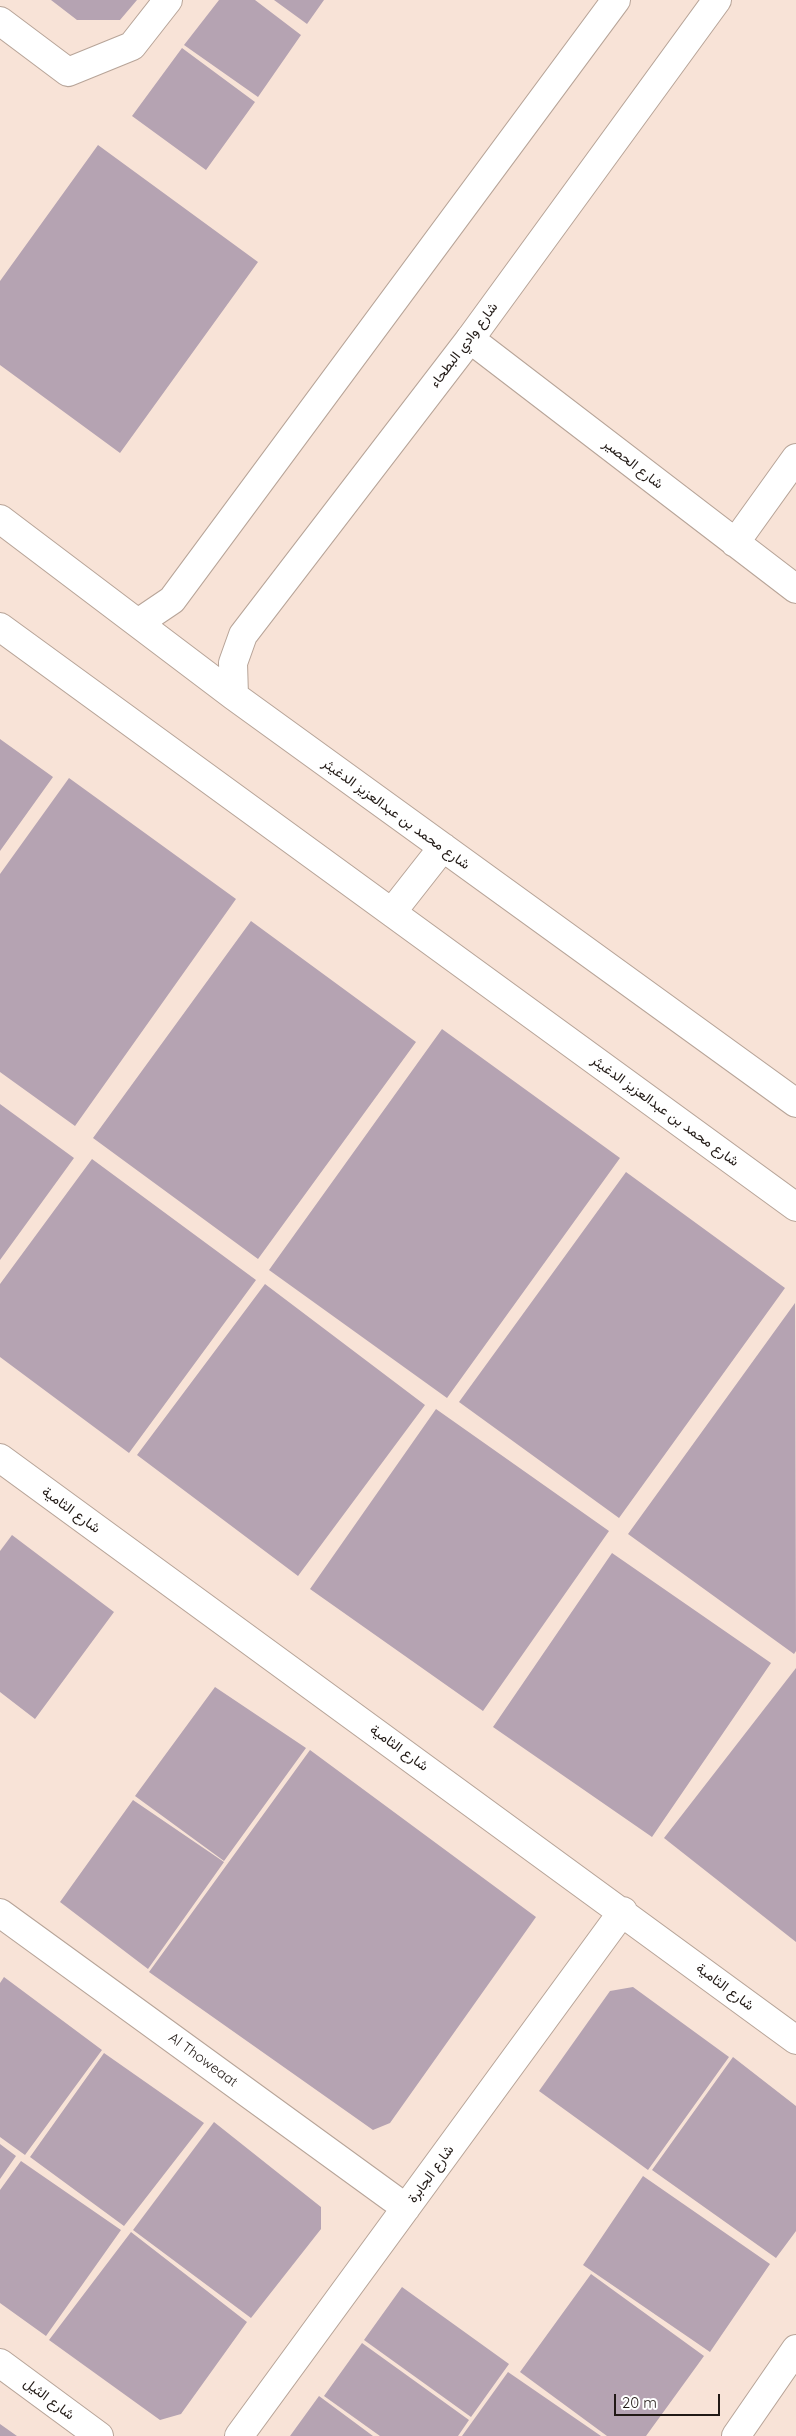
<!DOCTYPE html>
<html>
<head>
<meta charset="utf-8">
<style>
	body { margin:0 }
	#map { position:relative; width:796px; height:2436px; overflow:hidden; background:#f8e3d7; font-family:Quicksand,sans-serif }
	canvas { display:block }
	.scale { position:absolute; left:614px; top:2394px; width:106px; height:22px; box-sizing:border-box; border:2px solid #211915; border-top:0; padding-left:6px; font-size:15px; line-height:18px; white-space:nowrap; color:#211915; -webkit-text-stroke:4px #fff; paint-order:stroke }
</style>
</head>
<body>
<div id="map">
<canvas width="796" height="2436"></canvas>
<div class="scale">20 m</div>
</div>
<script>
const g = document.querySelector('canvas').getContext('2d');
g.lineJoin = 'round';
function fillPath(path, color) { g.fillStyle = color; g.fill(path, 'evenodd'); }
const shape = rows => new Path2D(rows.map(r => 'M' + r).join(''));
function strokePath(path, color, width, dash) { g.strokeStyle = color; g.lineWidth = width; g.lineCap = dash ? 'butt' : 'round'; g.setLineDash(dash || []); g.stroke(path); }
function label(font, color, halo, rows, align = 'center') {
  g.font = font + ' Quicksand,Vazirmatn,sans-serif'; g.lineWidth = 4.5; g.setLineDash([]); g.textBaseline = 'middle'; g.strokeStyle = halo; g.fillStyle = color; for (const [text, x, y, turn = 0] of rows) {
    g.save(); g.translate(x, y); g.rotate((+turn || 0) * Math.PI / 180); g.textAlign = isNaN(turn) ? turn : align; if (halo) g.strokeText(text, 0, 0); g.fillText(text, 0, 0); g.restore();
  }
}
fillPath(shape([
	[51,0,137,0,120,20,77,20],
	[219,0,255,0,301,35,258,97,184,45],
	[274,0,324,0,307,24],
	[182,48,255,102,206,170,132,116],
	[98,145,258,262,120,453,0,365,0,281],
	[0,739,53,777,0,851],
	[69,778,236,899,75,1126,0,1072,0,874],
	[251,921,416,1042,258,1259,93,1138],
	[442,1029,620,1158,447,1398,269,1270],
	[0,1104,74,1158,0,1260],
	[92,1159,256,1280,129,1453,0,1357,0,1284],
	[626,1172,785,1288,619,1518,459,1402],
	[265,1284,425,1405,298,1576,137,1455],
	[795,1303,796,1651,794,1654,628,1534],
	[436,1409,609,1531,483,1711,310,1589],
	[12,1535,114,1612,35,1719,0,1692,0,1551],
	[612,1553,771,1663,652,1837,493,1727],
	[796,1668,796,1942,664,1838],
	[215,1687,306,1748,224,1861,135,1796],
	[310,1750,536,1917,390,2123,373,2130,149,1972],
	[133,1800,224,1862,148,1969,60,1902],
	[4,1977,102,2050,25,2155,0,2137,0,1983],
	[633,1987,729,2057,648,2170,539,2091,610,1991],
	[104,2053,204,2123,124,2226,30,2157],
	[733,2057,796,2106,796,2231,776,2258,652,2170],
	[214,2122,321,2207,321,2229,251,2318,133,2230],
	[0,2144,16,2156,0,2179],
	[21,2161,121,2230,46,2336,0,2303,0,2190],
	[643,2176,770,2264,710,2352,583,2265],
	[131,2232,247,2322,181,2414,160,2420,49,2340],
	[591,2274,704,2356,646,2436,607,2436,520,2372],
	[402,2287,509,2364,471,2417,364,2340],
	[362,2343,469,2420,458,2436,380,2436,324,2396],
	[508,2372,601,2436,462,2436],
	[319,2396,373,2436,290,2436],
	[0,2424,17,2436,0,2436]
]), '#b5a3b2');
const minor = shape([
	[0,21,68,72,132,46,168,0],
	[470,339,796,589],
	[735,543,796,458],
	[0,1458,796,2040],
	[0,1913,406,2208],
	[0,2363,99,2436],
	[239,2436,623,1911],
	[736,2436,796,2349]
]);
const tertiary = shape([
	[0,519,234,696,796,1103],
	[138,623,172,600,616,0],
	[0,627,796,1207],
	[234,696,233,663,243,635,470,339,717,0],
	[392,912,443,847]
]);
strokePath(minor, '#b7a498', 30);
strokePath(tertiary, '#b7a498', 30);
strokePath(minor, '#fff', 28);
strokePath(tertiary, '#fff', 28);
label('14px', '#211915', '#fff', [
	["شارع وادي البطحاء",464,345,-53],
	["شارع الحصير",633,464,38],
	["شارع محمد بن عبدالعزيز الدغيثر",396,814,36],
	["شارع محمد بن عبدالعزيز الدغيثر",665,1111,36],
	["شارع الثامية",71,1510,36],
	["شارع الثامية",399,1748,36],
	["شارع الثامية",725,1987,37],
	["Al Thoweaat",203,2060,36],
	["شارع الجابرة",431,2174,-54],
	["شارع الثيل",49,2399,37]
]);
</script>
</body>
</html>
